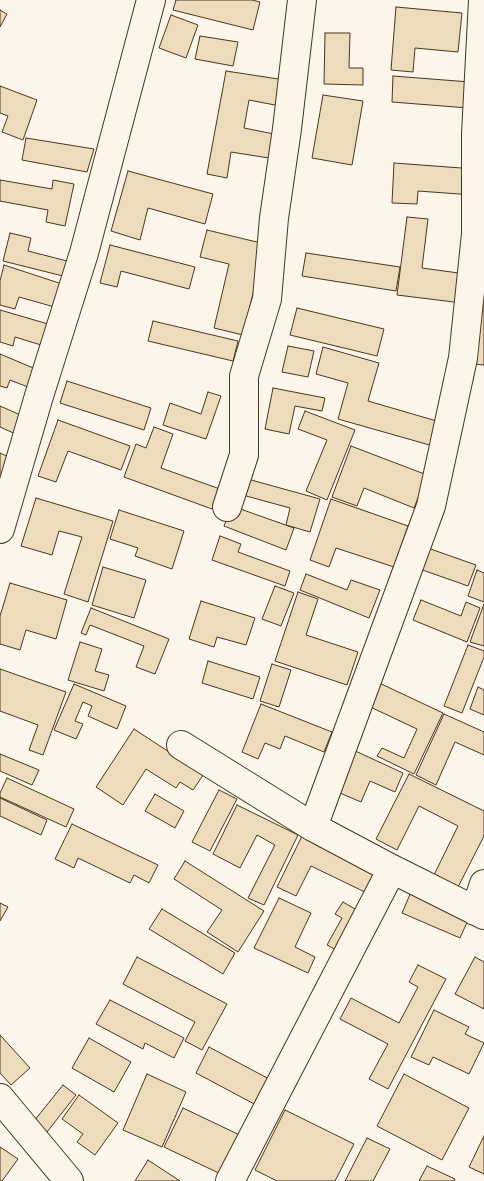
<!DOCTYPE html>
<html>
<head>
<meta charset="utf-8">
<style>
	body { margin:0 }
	canvas { display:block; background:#fbf6e9 }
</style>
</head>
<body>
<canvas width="484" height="1181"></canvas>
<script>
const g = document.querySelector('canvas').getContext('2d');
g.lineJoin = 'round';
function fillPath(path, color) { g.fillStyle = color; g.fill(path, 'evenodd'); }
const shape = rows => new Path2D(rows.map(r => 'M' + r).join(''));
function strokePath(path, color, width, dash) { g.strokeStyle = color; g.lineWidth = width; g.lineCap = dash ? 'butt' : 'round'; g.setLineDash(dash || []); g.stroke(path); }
const building = shape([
	[176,0,252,0,260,2,253,30,173,10,176,0],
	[396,7,462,13,458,52,415,48,413,72,391,70,396,7],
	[0,10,7,14,0,27,0,10],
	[171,15,198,25,186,58,159,48,171,15],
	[325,33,350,33,349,68,363,68,363,85,324,84,325,33],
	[200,36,238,42,233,66,195,59,200,36],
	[226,71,285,80,280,106,249,100,244,128,279,135,275,159,231,152,227,178,207,174,226,71],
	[393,76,470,82,468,108,392,102,393,76],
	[0,86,37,100,23,140,2,132,8,116,0,113,0,86],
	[323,95,363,101,352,165,312,158,323,95],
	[26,138,94,149,87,172,22,160,26,138],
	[394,163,475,169,473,195,418,191,417,204,392,203,394,163],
	[128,171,213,194,205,224,148,208,140,240,111,231,128,171],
	[0,180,52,189,53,180,74,184,65,226,46,222,48,210,0,201,0,180],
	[407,217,428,219,422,268,466,274,462,303,397,295,407,217],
	[207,230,265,244,243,335,214,328,229,264,200,257,207,230],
	[10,233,31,238,28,251,67,261,63,276,3,261,10,233],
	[110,245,195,267,189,289,121,271,117,287,100,283,110,245],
	[306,253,400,267,396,291,302,276,306,253],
	[4,265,62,284,58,308,19,297,15,309,0,305,0,281,4,265],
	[482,301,484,301,484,365,474,364,482,301],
	[297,308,384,329,377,356,290,335,297,308],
	[0,310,48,324,41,345,15,337,13,346,0,342,0,310],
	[153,321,238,341,233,361,148,341,153,321],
	[288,346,314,351,308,377,282,372,288,346],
	[323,347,379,363,368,401,440,422,433,446,338,419,348,383,316,374,323,347],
	[0,354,38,370,33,389,10,380,7,388,0,386,0,354],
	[67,381,151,408,144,430,60,403,67,381],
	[273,388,325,398,322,411,295,406,289,434,265,429,273,388],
	[208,392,221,396,206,439,163,425,170,403,201,414,208,392],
	[0,406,25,417,18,435,0,427,0,406],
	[305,411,355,430,327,500,306,491,327,440,298,429,305,411],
	[58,420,130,446,121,470,68,451,56,482,38,476,58,420],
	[154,427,173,434,161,468,220,489,212,509,124,477,136,444,146,448,154,427],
	[351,446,427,475,414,508,364,488,357,506,332,497,351,446],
	[0,453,11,458,0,485,0,453],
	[244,478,320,499,310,532,286,525,290,508,239,494,244,478],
	[36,498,113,521,88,602,64,594,82,537,59,531,52,555,21,546,36,498],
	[331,499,408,526,394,567,336,548,329,567,310,560,331,499],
	[232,506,294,528,286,550,224,526,232,506],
	[119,510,184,531,172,569,135,556,138,548,110,539,119,510],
	[220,536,241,544,238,552,290,571,285,586,212,560,220,536],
	[422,546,476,565,468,586,414,567,422,546],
	[103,567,146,580,134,618,92,605,103,567],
	[477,570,484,573,484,602,468,596,477,570],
	[306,574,347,590,351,580,380,590,369,618,300,590,306,574],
	[10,583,67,600,56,639,26,630,20,650,0,644,0,616,10,583],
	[275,586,294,593,281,626,262,619,275,586],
	[298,592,318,599,306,635,358,652,347,685,275,661,298,592],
	[421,600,461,616,466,602,480,608,467,642,413,620,421,600],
	[201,601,255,618,246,645,217,637,214,647,189,639,201,601],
	[484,604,484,646,470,642,484,604],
	[91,608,169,639,155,674,136,667,144,646,90,625,86,635,81,633,91,608],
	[80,642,102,649,95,671,109,675,104,691,68,680,80,642],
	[468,645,484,651,484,657,462,713,444,706,468,645],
	[208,661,260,677,253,699,202,683,208,661],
	[272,664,291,670,279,707,260,701,272,664],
	[0,669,66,692,43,755,29,750,38,725,0,711,0,669],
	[375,681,443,713,414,774,377,756,382,748,404,758,417,729,364,704,375,681],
	[74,684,126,706,117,729,88,716,92,706,83,702,75,721,83,724,76,739,54,730,74,684],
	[478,687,484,690,484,715,470,709,478,687],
	[261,704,332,732,324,752,285,736,280,749,265,743,258,759,242,752,261,704],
	[444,714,484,732,484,755,455,742,436,785,416,775,444,714],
	[134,729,189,765,208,768,193,790,180,782,176,788,146,769,123,805,96,787,134,729],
	[351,749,403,773,395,792,370,781,361,802,333,790,351,749],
	[0,754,39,770,32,785,0,771,0,754],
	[409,774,484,811,484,836,457,889,433,877,458,826,419,806,397,850,376,839,409,774],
	[7,778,74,809,66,827,0,797,0,793,7,778],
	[219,790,237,799,210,851,192,842,219,790],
	[155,794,184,811,175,828,145,811,155,794],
	[0,798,47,820,41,835,0,816,0,798],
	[237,805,298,835,264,905,248,898,275,845,257,835,240,868,213,854,237,805],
	[72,824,158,865,149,883,134,875,130,883,78,858,74,868,55,859,72,824],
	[302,836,379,873,369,894,311,866,296,896,277,887,302,836],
	[185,861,264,911,238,952,207,932,222,910,174,879,185,861],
	[411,892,469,918,460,938,402,913,411,892],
	[279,898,311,913,295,947,315,957,308,973,254,948,279,898],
	[343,902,360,912,338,951,327,945,342,918,335,914,343,902],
	[0,903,8,907,0,921,0,903],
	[162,909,235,953,223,974,149,929,162,909],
	[137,957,227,1004,202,1050,185,1041,195,1022,123,984,137,957],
	[475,957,484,962,484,1009,455,994,475,957],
	[418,965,446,979,388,1089,369,1079,388,1044,340,1019,351,998,399,1023,418,987,409,982,418,965],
	[110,1000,184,1038,174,1058,145,1043,143,1049,96,1024,110,1000],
	[434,1010,469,1027,465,1034,484,1043,469,1074,433,1057,429,1065,411,1057,434,1010],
	[0,1035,30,1068,11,1085,0,1073,0,1035],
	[89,1038,131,1062,114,1092,72,1068,89,1038],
	[209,1047,271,1080,258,1106,196,1073,209,1047],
	[147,1074,186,1092,162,1147,123,1130,147,1074],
	[404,1074,469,1108,442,1160,377,1126,404,1074],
	[63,1085,76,1095,47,1132,34,1121,63,1085],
	[79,1095,118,1123,95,1155,77,1142,83,1134,62,1119,79,1095],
	[183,1108,246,1138,227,1177,164,1147,183,1108],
	[285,1110,354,1144,335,1181,277,1181,255,1170,285,1110],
	[484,1136,484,1174,469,1167,484,1136],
	[367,1138,390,1149,373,1181,345,1181,367,1138],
	[0,1147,18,1159,2,1181,0,1181,0,1147],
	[148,1160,180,1181,135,1181,148,1160],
	[427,1166,455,1179,454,1181,419,1181,427,1166]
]);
fillPath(building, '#ecdcbc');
strokePath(building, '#4a3520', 1);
const minor = shape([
	[227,507,244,455,244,376,267,299,274,218,287,129,302,0],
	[0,529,39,396,84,253,151,0],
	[181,745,313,827,392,869,484,915],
	[313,827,431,506,463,358,476,234,476,134,483,0],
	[475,911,484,884],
	[0,1098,69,1181],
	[230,1181,392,869]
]);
strokePath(minor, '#4a3520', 30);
strokePath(minor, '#fbf6e9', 28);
</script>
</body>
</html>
